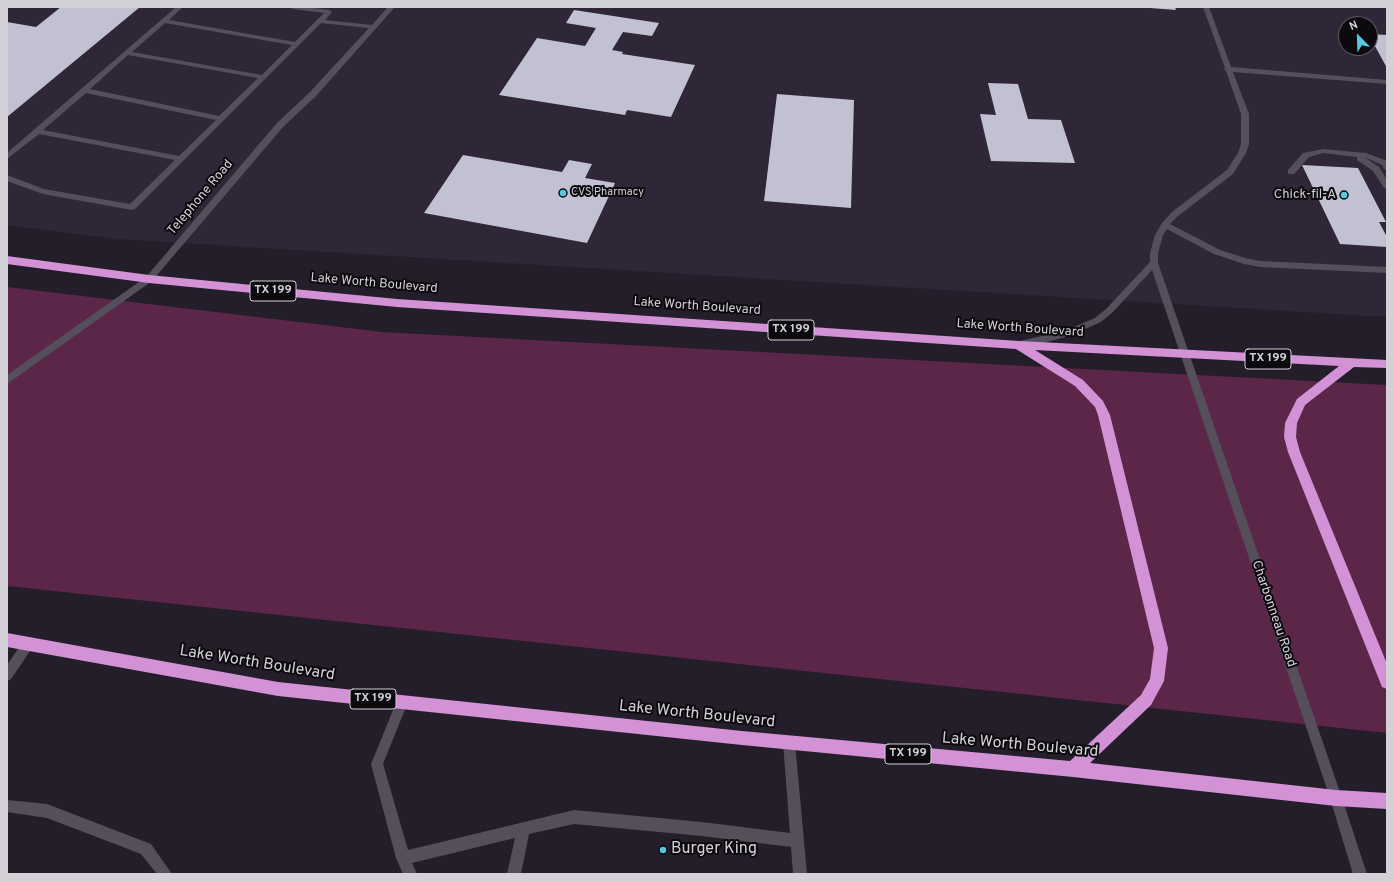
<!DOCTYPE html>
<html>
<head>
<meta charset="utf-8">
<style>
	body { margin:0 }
	#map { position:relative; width:1394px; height:881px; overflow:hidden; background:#241e2a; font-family:Overpass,sans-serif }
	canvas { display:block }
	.frame { position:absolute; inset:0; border:8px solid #d3d0d7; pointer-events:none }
	.north { position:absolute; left:1338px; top:16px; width:40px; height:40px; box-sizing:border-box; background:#0c0a0f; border:1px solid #5c595f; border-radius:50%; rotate:337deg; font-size:11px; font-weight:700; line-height:16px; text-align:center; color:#d3d0d7 }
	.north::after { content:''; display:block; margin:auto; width:14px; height:18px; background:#56c9e1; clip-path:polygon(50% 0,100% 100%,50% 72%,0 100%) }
</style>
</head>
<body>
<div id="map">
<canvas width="1394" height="881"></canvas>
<div class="frame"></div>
<div class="north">N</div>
</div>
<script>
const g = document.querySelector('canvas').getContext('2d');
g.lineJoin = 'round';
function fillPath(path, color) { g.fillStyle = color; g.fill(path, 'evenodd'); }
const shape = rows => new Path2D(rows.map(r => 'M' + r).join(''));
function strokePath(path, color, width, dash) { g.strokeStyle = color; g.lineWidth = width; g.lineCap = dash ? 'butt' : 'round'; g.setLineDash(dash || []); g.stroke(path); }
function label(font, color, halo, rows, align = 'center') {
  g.font = font + ' Overpass,sans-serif'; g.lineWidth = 4; g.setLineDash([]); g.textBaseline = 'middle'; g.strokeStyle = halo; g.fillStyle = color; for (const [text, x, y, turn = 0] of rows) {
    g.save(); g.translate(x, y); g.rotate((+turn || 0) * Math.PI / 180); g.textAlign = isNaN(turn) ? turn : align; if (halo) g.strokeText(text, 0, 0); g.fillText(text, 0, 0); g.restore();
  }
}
fillPath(shape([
	[7,7,1387,7,1387,317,118,239,7,225],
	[1346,24,1370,24,1370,48,1346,48]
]), '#2f2738');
fillPath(shape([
	[7,287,382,332,1387,385,1387,733,7,586]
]), '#5b2647');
fillPath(shape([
	[61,7,140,7,7,117,7,22,36,27],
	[1150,7,1175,7,1176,10,1150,8],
	[574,10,659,23,652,36,623,32,612,50,623,52,622,54,695,65,671,117,627,110,625,115,499,95,537,38,585,46,596,28,566,23],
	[1370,34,1387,35,1387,68,1370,37],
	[988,83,1018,84,1028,119,1061,120,1075,163,991,161,980,114,996,115],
	[777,94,854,100,851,208,764,201],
	[463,155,562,172,569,160,592,164,585,178,615,183,587,243,424,213],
	[1302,165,1358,168,1386,222,1379,222,1387,237,1387,247,1340,244]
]), '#c2c1d1');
fillPath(shape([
	[176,7,183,7,169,20,295,42,324,13,293,9,290,7,307,7,329,10,332,12,325,20,372,25,388,7,395,7,316,96,283,127,152,281,7,384,7,375,146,277,277,123,310,92,369,28,321,23,135,209,132,210,43,194,7,181,7,175,44,189,130,204,175,160,39,134,7,159,7,153,176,7],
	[165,23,292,45,262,75,132,52,165,23],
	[128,55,258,78,219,116,90,89,128,55],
	[86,93,216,120,179,156,43,130,86,93],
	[1203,7,1209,7,1231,67,1387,80,1387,84,1233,72,1249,114,1249,144,1246,153,1233,174,1178,216,1170,224,1220,250,1245,258,1260,261,1387,267,1387,273,1260,267,1244,264,1214,254,1167,229,1163,235,1158,253,1158,263,1342,798,1367,874,1353,874,1330,798,1152,270,1112,313,1101,322,1069,336,1020,349,1015,345,1020,341,1067,330,1095,318,1106,309,1150,262,1150,253,1155,235,1162,223,1172,212,1227,170,1238,153,1241,144,1241,114,1226,71,1224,69,1225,68,1203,7],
	[1323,149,1366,153,1387,161,1387,170,1384,169,1382,165,1364,157,1379,167,1387,180,1387,189,1384,188,1373,171,1357,160,1357,157,1323,153,1309,157,1294,174,1288,174,1288,170,1303,153,1323,149],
	[28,638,32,640,34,644,32,648,11,679,7,681,7,665,24,640,28,638],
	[402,696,406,698,408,702,383,764,408,850,574,810,702,822,790,833,783,743,785,739,789,737,793,739,795,743,807,874,793,874,791,847,702,836,574,824,529,834,521,874,507,874,515,838,412,863,417,874,403,874,396,858,371,764,398,698,402,696],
	[7,800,47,804,151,844,172,874,157,874,141,854,47,818,7,812,7,800]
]), '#554f5c');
fillPath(shape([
	[7,256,149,275,397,299,1019,341,1387,360,1387,368,1354,367,1305,405,1297,423,1296,437,1300,452,1387,664,1387,689,1382,687,1288,452,1284,437,1285,423,1297,399,1339,366,1035,350,1083,380,1103,401,1110,415,1168,648,1164,681,1151,705,1090,763,1336,790,1387,793,1387,809,1336,806,1073,777,742,745,278,696,7,647,7,633,278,682,742,731,1070,761,1141,695,1150,679,1154,648,1098,415,1095,407,1075,386,1016,349,397,307,149,283,7,264,7,256]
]), '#d492d6');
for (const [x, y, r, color] of [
	[563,193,4,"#56c9e1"],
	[1344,195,4,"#56c9e1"],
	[663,850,4,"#56c9e1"]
]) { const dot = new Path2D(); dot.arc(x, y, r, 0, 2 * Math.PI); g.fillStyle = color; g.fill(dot); strokePath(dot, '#0c0a0f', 1.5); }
label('11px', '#d3d0d7', '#0c0a0f', [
	["CVS Pharmacy",571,193]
], 'left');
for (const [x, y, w] of [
	[273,291,46],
	[791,330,46],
	[1268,359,46],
	[373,699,46],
	[908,754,46]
]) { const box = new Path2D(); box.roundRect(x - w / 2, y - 10, w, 20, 3); g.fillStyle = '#0c0a0f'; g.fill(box); strokePath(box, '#d3d0d7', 1); }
label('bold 12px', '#d3d0d7', null, [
	["TX 199",273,291],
	["TX 199",791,330],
	["TX 199",1268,359],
	["TX 199",373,699],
	["TX 199",908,754]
]);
label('13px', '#d3d0d7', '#0c0a0f', [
	["Chick-fil-A",1336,195]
], 'right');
label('13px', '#d3d0d7', '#0c0a0f', [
	["Telephone Road",201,198,-50],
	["Lake Worth Boulevard",374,284,5],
	["Lake Worth Boulevard",697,307,4],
	["Lake Worth Boulevard",1020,329,4],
	["Charbonneau Road",1273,614,71]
]);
label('16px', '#d3d0d7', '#0c0a0f', [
	["Lake Worth Boulevard",257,664,9],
	["Lake Worth Boulevard",697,715,6],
	["Lake Worth Boulevard",1020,746,5]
]);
label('16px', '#d3d0d7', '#0c0a0f', [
	["Burger King",671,850]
], 'left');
</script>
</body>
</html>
